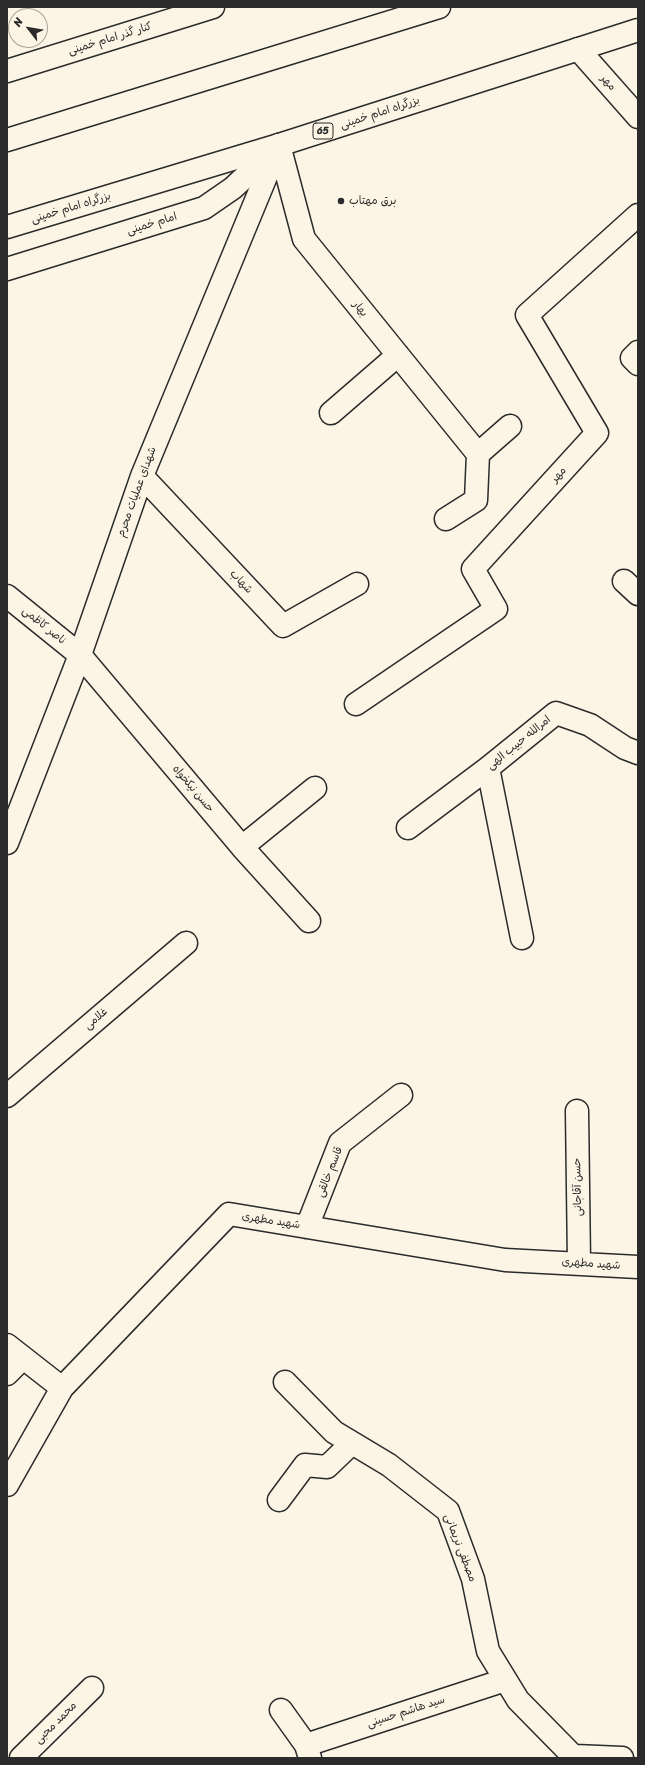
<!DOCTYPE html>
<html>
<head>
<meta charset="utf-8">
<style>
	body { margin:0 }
	#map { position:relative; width:645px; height:1765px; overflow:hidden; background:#fcf5e5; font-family:Sriracha,sans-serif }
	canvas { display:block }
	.frame { position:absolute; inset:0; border:8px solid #2b2b2b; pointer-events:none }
	.north { position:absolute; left:8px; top:8px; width:40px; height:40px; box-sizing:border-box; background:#fcf5e5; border:1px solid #a8a49b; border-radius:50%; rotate:301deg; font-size:11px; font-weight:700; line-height:16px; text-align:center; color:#2b2b2b }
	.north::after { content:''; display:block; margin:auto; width:14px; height:18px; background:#2b2b2b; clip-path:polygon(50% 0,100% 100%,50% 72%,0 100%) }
</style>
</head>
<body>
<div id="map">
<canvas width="645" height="1765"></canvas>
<div class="frame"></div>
<div class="north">N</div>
</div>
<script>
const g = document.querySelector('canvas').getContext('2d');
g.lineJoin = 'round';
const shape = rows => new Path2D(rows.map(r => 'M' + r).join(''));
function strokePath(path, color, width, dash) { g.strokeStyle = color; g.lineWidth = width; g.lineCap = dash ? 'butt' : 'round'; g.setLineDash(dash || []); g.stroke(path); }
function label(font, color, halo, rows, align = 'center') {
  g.font = font + ' Sriracha,"Playpen Sans Arabic",sans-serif'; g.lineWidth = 3.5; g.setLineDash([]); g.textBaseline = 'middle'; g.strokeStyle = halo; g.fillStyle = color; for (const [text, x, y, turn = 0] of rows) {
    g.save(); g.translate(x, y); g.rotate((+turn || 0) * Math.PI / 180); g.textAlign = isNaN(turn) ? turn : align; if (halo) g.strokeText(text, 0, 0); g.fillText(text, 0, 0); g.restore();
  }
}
const minor = shape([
	[578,49,638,117],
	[279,145,304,239,478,454],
	[638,352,632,358,638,364],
	[331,413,398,355],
	[142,476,283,626,357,584],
	[446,519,476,500,478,454,510,426],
	[624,581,638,594],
	[7,596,80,655,242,847,309,921],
	[356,704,496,609,473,569,597,433,527,315,638,215],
	[488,768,522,938],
	[408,828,488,768,556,713,590,725,625,748,638,753],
	[7,843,80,655,142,476,279,145],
	[242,847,315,788],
	[7,1096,186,943],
	[577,1111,579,1263],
	[307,1227,340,1143,401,1095],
	[7,1345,62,1388],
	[7,1374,23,1358],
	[285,1382,334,1432,389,1465,448,1511,473,1579,488,1651,518,1700,575,1758],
	[7,1485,62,1388,229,1214,505,1260,638,1267],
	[279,1500,305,1465,327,1467,352,1443],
	[281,1710,306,1745,310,1758],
	[306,1745,505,1680],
	[575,1756,622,1758],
	[21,1758,92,1688]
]);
const major = shape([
	[7,71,213,7],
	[7,269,204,208,233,188,279,145]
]);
const highway = shape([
	[7,140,439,7],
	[7,227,279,145,638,30]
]);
strokePath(minor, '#2b2b2b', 25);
strokePath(major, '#2b2b2b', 25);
strokePath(highway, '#2b2b2b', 25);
strokePath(minor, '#fcf5e5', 22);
strokePath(major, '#fcf5e5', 22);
strokePath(highway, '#fcf5e5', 22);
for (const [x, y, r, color] of [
	[341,201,4,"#2b2b2b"]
]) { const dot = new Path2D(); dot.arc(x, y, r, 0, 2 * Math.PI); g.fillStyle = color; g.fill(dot); strokePath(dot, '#fcf5e5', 1.5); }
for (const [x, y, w] of [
	[323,131,20]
]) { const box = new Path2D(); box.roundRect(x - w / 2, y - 8, w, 16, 3); g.fillStyle = '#fcf5e5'; g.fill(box); strokePath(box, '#2b2b2b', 1); }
label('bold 10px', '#2b2b2b', null, [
	["65",323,131]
]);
label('11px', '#2b2b2b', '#fcf5e5', [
	["کنار گذر امام خمینی",110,39,-17],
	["مهر",608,83,48],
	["بزرگراه امام خمینی",380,113,-18],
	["بزرگراه امام خمینی",71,208,-17],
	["امام خمینی",152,224,-17],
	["بهار",360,309,51],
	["مهر",559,475,-48],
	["شهدای عملیات محرم",137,492,-70],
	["شهاب",241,582,47],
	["ناصر کاظمی",44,626,39],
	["امرالله حبیب الهی",519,743,-39],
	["حسن نیکخواه",193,789,50],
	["غلامی",96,1019,-41],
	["قاسم خالقی",330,1172,-68],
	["حسن آقاجانی",578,1187,-91],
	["شهید مطهری",271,1221,9],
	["شهید مطهری",591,1264,4],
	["مصطفی نریمانی",460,1548,69],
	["سید هاشم حسینی",406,1712,-18],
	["محمد محبی",56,1723,-45]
]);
label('11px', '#2b2b2b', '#fcf5e5', [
	["برق مهتاب",349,201]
], 'left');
</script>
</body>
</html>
